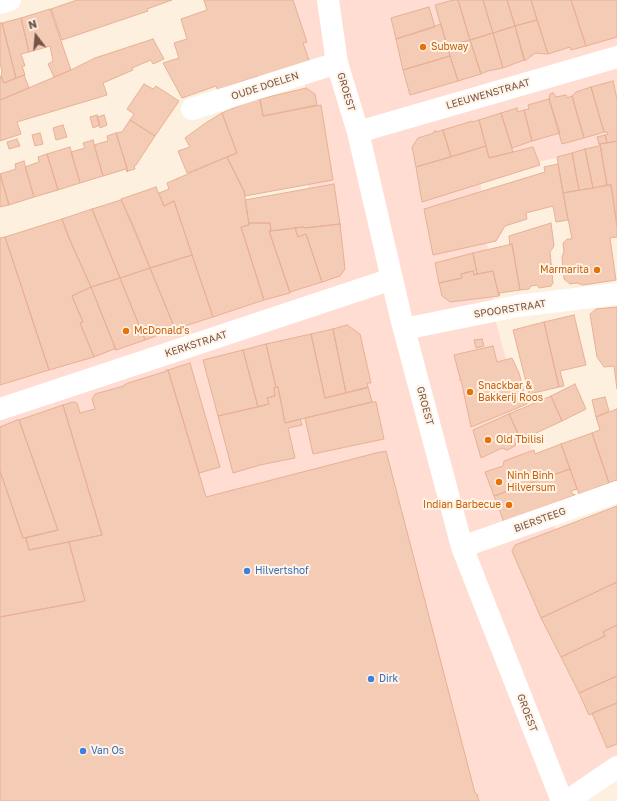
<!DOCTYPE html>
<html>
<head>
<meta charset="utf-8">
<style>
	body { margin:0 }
	#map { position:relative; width:617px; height:801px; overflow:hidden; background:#fdf0df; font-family:"Golos Text",sans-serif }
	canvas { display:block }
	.north { position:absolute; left:16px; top:16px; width:40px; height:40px; -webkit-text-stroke:3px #fff4e7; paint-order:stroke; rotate:344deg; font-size:11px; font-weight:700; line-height:16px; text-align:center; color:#755446 }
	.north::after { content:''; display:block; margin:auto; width:14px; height:18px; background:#755446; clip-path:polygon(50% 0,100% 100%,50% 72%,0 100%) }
</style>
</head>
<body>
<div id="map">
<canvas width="617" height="801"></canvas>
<div class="north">N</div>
</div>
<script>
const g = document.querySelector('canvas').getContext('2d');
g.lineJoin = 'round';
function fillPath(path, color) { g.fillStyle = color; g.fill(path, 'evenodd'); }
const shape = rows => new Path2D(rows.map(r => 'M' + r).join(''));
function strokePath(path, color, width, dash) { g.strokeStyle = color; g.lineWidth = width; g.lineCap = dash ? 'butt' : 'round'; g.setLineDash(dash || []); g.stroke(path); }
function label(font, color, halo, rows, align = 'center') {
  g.font = font + ' "Golos Text",sans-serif'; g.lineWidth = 4; g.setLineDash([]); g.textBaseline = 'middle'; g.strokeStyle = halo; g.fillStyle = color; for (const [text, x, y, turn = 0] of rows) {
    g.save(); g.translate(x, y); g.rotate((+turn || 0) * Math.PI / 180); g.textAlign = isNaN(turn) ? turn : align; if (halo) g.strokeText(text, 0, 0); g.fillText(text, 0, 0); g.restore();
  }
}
fillPath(shape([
	[235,0,617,0,617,142,480,177,495,319,550,517,617,664,617,761,552,801,0,801,0,314,251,226,309,190,295,116,306,88,300,67]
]), '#ffddd2');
const building = shape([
	[77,0,172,0,147,9,148,11,62,40,51,9,77,0],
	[204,0,293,0,307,42,303,43,310,63,259,79,258,76,218,90,216,86,182,98,163,63,179,58,174,43,187,39,181,19,207,10,204,0],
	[453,0,458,0,470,40,447,46,435,5,453,0],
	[458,0,483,0,493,33,470,40,458,0],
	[483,0,507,0,515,26,493,33,483,0],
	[507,0,531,0,537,20,515,26,507,0],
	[531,0,571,0,586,46,571,50,570,47,548,54,531,0],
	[571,0,617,0,617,37,586,46,571,0],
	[429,7,435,27,396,39,391,18,429,7],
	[50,9,71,70,54,77,48,64,53,61,50,46,29,52,21,18,50,9],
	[21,18,29,52,21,54,25,66,22,66,25,75,16,78,2,23,21,18],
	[537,20,548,54,535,53,525,61,515,26,537,20],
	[0,23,2,23,16,78,4,83,1,76,2,71,0,63,0,23],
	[441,24,450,56,403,70,396,39,441,24],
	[515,26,524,60,503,68,493,33,515,26],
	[493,33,503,68,488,71,481,74,470,40,493,33],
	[153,39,164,59,153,64,151,60,132,68,133,70,103,83,107,95,17,122,21,134,0,141,0,100,71,70,95,58,153,39],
	[470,40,481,74,458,81,447,46,470,40],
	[450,56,458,81,410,95,403,70,450,56],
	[24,75,29,88,0,100,0,76,4,83,24,75],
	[613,81,617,99,617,141,607,143,605,135,608,134,607,132,604,132,591,87,613,81],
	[144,84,153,89,156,86,179,101,155,136,130,120,134,114,127,109,144,84],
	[591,87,604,132,584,138,572,96,576,92,591,87],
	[306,88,315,94,317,105,263,116,260,99,306,88],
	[553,93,556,97,566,95,567,98,572,96,584,138,562,144,549,99,550,94,553,93],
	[260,99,263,116,321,105,333,180,245,196,244,191,227,157,237,153,222,113,250,101,260,99],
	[549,99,560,133,532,141,524,110,529,109,528,105,549,99],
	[517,108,518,112,524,110,532,141,512,148,501,113,517,108],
	[222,113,237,153,187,173,178,151,190,147,185,138,207,122,222,113],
	[501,113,513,152,489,158,479,120,501,113],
	[97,115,100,125,93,128,90,117,97,115],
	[104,115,107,125,100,128,97,117,104,115],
	[130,120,155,136,136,165,134,166,135,169,128,171,116,133,122,132,130,120],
	[479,120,486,146,451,157,443,130,472,121,472,122,479,120],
	[63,125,67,137,56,140,53,128,63,125],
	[443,130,451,157,416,167,412,147,418,138,434,133,434,131,436,131,436,132,443,130],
	[40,133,43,144,35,146,32,135,40,133],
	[116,133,128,171,127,172,126,169,103,176,94,145,108,141,107,136,116,133],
	[605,135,607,143,599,144,597,137,605,135],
	[17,139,20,146,9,149,7,142,17,139],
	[93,140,103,176,80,183,71,152,85,148,83,143,93,140],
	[617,141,617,226,611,185,607,185,600,144,617,141],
	[600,144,607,185,593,188,585,149,599,146,600,144],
	[486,146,489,158,533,147,540,165,422,202,416,167,486,146],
	[70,147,80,183,58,190,47,154,70,147],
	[585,149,593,188,579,190,572,153,585,149],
	[572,153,579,190,563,193,557,157,572,153],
	[47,154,58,190,34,197,25,167,39,162,38,157,47,154],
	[227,157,244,191,249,225,241,227,264,300,213,317,174,201,164,206,159,193,169,189,167,183,227,157],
	[24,161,34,197,9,205,0,174,16,169,15,164,24,161],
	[558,164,568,220,556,222,553,206,526,213,527,219,505,226,496,241,433,255,424,209,545,172,544,167,558,164],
	[0,174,9,205,0,207,0,174],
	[334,184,340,224,305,228,304,227,271,231,270,223,249,223,245,200,334,184],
	[611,185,617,226,617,237,610,238,616,280,583,285,577,283,570,284,564,279,562,257,564,252,563,243,567,239,572,239,563,193,611,185],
	[156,187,164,206,174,201,192,255,150,268,121,199,156,187],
	[121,200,133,225,150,268,120,278,92,209,121,200],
	[92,209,120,278,91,287,69,238,62,219,92,209],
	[62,219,69,238,91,287,72,296,83,322,80,323,94,357,49,370,5,237,62,219],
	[249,223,270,223,271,231,269,231,290,293,264,300,241,227,249,225,249,223],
	[551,223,554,246,550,252,553,283,551,286,539,288,537,285,531,286,529,289,520,290,512,244,510,245,509,236,551,223],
	[340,224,345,269,340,276,322,282,306,234,298,237,295,228,304,227,305,228,340,224],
	[295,228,298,237,306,234,322,282,290,292,269,231,295,228],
	[5,237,49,370,0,385,0,238,5,237],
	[512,244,520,290,499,293,500,295,499,296,493,271,477,274,473,253,512,244],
	[473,253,477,274,474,275,473,271,461,274,462,278,439,283,435,263,473,253],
	[192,255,213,317,175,329,150,268,192,255],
	[150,268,175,329,145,340,120,278,150,268],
	[473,271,474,275,493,271,499,296,450,302,442,296,439,283,462,278,461,274,473,271],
	[120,278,145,340,116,350,91,287,120,278],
	[91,287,116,350,114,349,94,357,80,323,83,322,72,296,91,287],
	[617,307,617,389,614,366,604,367,597,357,590,314,596,309,617,307],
	[574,315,586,365,560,371,564,386,559,387,544,322,574,315],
	[544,322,559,387,529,394,513,330,544,322],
	[347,325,360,334,371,383,367,383,368,387,367,388,346,393,333,329,347,325],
	[333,329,346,393,325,398,311,334,333,329],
	[311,334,325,398,368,387,372,402,285,423,278,387,276,387,266,344,311,334],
	[482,339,484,346,476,348,474,340,482,339],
	[266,344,276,387,274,388,275,396,267,398,269,404,258,407,243,350,266,344],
	[493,346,497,362,512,358,519,373,527,404,471,427,461,380,460,381,460,378,454,355,493,346],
	[243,350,258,407,218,416,203,360,243,350],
	[190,363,220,467,199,473,168,370,190,363],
	[166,370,168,370,206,497,376,453,386,451,475,793,477,794,479,801,0,801,0,617,85,601,69,542,102,535,63,405,73,402,77,403,80,413,95,409,92,399,95,394,124,386,124,385,128,383,167,371,166,370],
	[575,384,586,409,562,421,551,396,575,384],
	[278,387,285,423,300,419,302,425,288,428,295,458,260,465,233,473,218,416,269,404,267,398,275,396,274,388,278,387],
	[551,396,562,421,521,440,509,414,551,396],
	[605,397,609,411,596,417,592,400,605,397],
	[372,402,376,402,384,439,313,454,305,418,372,402],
	[63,405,102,535,29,550,26,538,58,530,19,420,63,405],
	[617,409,617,480,609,483,592,433,600,430,596,417,617,409],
	[509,414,521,440,516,442,515,446,507,450,502,448,481,458,473,430,509,414],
	[17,420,19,420,58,530,23,538,0,471,0,427,17,420],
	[592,433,609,483,579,494,561,444,592,433],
	[561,444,570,469,494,496,485,472,503,466,504,461,534,450,535,454,561,444],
	[570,469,577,489,571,491,573,495,575,494,575,495,504,522,494,496,570,469],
	[0,471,23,538,26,538,29,550,69,542,85,601,0,617,0,471],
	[617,506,617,582,541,618,512,551,515,545,617,506],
	[617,582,617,625,603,632,605,636,561,657,541,618,617,582],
	[617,625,617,676,579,693,561,657,605,636,603,632,617,625],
	[617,676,617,703,589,715,579,693,617,676],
	[617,703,617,744,607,748,592,713,617,703]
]);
fillPath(building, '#f4cbb5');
strokePath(building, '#e8b095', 1);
strokePath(shape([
	[328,0,337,63,358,132,401,318,462,547,562,801],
	[0,3,10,0],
	[192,109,337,63],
	[358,132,617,57],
	[404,329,518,306,617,294],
	[0,409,392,279],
	[462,547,617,492],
	[567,801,617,767]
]), '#fff', 22);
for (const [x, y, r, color] of [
	[423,47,4,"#e8710a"],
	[597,270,4,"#e8710a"],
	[126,331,4,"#e8710a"],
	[470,392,4,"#e8710a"],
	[488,440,4,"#e8710a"],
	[499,482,4,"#e8710a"],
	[509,505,4,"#e8710a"],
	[247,571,4,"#3f7fe0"],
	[371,679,4,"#3f7fe0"],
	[83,751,4,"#3f7fe0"]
]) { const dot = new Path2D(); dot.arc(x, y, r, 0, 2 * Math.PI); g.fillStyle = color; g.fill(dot); strokePath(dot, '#fff4e7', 1.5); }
label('10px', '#c56008', '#fff4e7', [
	["Subway",431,47],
	["Marmarita",589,270,"right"],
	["McDonald's",134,331],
	["Snackbar &",478,386],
	["Bakkerij Roos",478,398],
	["Old Tbilisi",496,440],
	["Ninh Binh",507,476],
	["Hilversum",507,488],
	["Indian Barbecue",501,505,"right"]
], 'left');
label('10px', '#755446', '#fff4e7', [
	["OUDE DOELEN",265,86,-18],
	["GROEST",346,92,73],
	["LEEUWENSTRAAT",488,94,-16],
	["SPOORSTRAAT",510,309,-9],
	["KERKSTRAAT",196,344,-18],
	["GROEST",425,406,75],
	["BIERSTEEG",540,520,-20],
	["GROEST",527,713,69]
]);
label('10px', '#366cbe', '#fff4e7', [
	["Hilvertshof",255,571],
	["Dirk",379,679],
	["Van Os",91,751]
], 'left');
</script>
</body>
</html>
